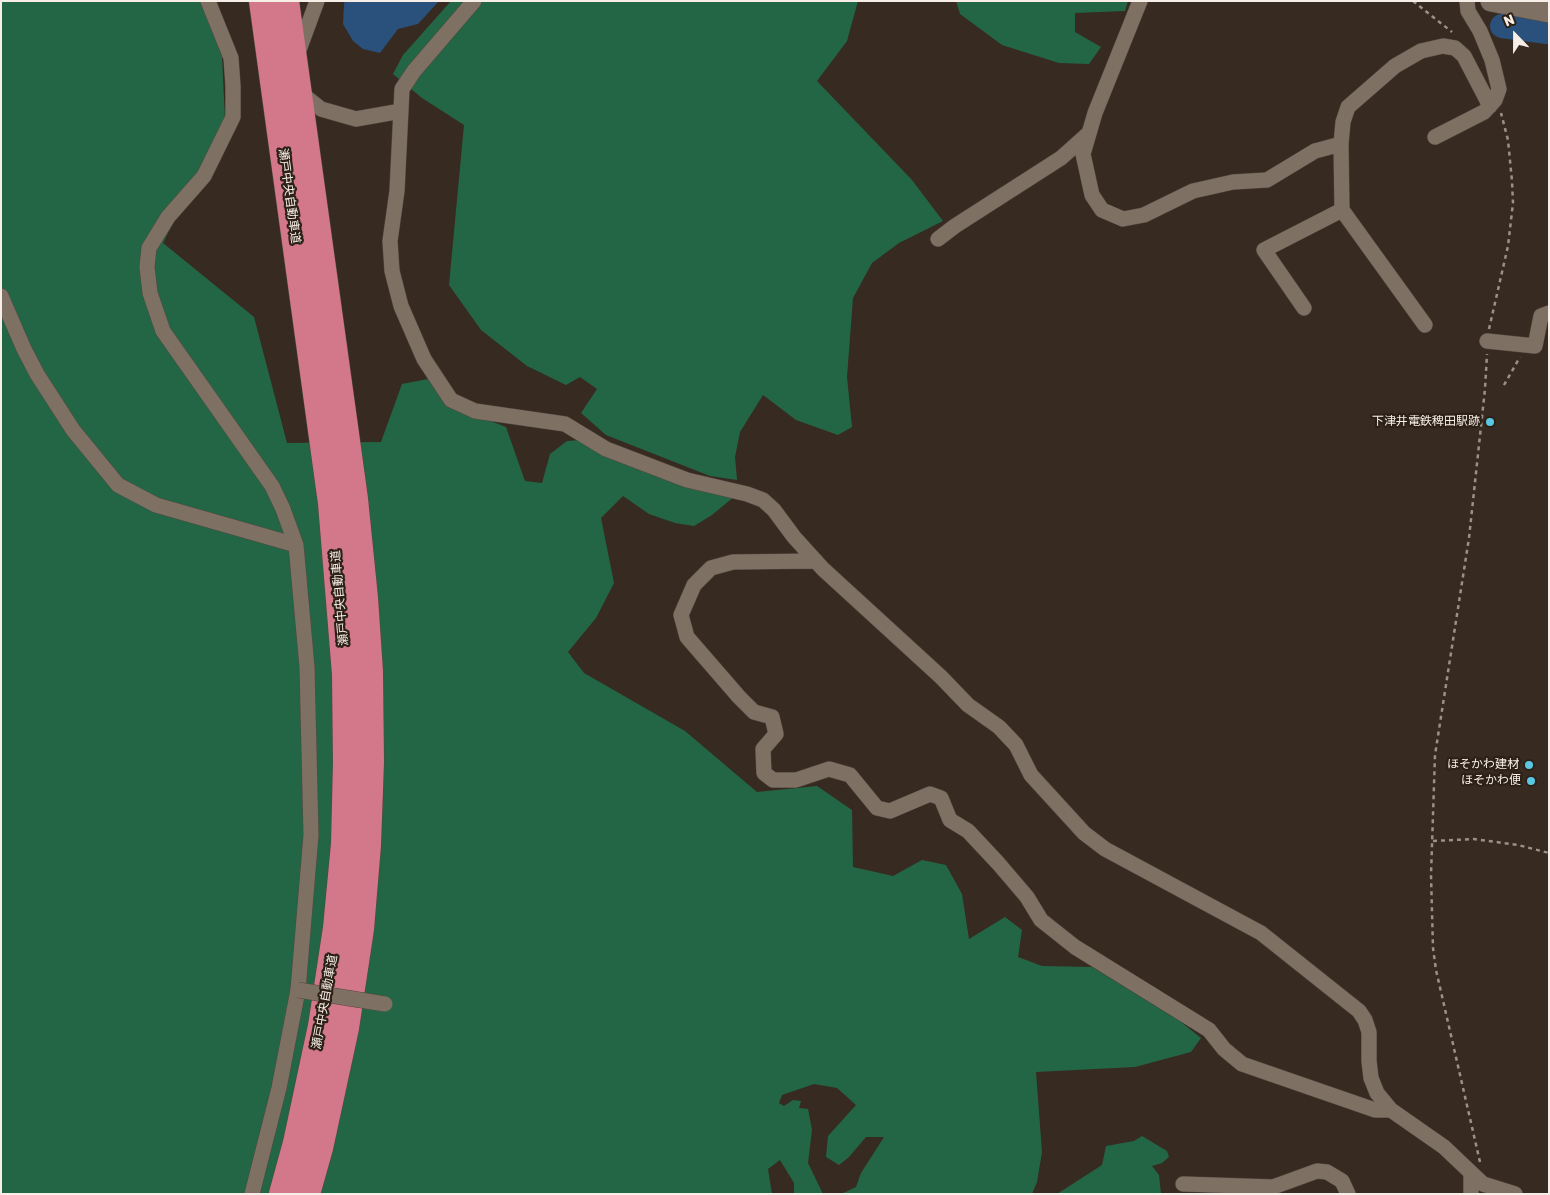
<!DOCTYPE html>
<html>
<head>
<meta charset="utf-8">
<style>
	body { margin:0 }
	#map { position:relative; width:1550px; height:1195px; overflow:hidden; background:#372a21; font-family:Rubik,sans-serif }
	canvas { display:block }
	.frame { position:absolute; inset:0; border:2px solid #f7eee7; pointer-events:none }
	.north { position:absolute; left:1490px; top:10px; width:50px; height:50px; -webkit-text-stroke:4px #2d2117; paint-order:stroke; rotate:338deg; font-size:14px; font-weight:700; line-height:20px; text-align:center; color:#f7eee7 }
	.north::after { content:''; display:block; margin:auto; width:18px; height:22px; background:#f7eee7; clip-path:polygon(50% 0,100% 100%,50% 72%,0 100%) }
</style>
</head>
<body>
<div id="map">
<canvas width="1550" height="1195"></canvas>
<div class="frame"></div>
<div class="north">N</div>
</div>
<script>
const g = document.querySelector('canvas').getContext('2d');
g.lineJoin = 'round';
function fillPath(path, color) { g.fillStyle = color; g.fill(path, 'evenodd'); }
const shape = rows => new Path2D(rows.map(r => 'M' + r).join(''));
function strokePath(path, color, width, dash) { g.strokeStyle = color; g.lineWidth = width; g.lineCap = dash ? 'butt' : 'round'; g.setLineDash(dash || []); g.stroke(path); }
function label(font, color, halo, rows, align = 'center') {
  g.font = font + ' Rubik,"Noto Sans JP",sans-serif'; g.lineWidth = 4.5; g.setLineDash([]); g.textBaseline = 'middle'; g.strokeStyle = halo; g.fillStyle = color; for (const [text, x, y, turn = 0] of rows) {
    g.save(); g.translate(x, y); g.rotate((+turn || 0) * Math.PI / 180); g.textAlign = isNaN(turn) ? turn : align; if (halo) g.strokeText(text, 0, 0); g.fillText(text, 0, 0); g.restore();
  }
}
fillPath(shape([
	[1,1,201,1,222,57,225,119,163,243,254,317,287,443,381,442,402,384,428,379,447,404,506,427,525,481,542,483,550,454,567,441,580,440,735,496,712,515,694,526,675,523,649,514,623,496,601,518,614,583,596,618,568,652,584,673,685,731,757,792,817,786,852,810,853,867,893,876,922,860,946,865,962,894,969,939,1005,917,1022,930,1018,957,1042,966,1092,967,1181,1022,1201,1038,1191,1052,1135,1067,1036,1072,1042,1152,1037,1182,1032,1194,841,1194,856,1187,861,1173,884,1137,866,1137,849,1157,839,1165,826,1157,828,1136,856,1105,837,1088,814,1084,782,1095,779,1103,784,1106,793,1100,801,1101,799,1108,808,1109,812,1130,808,1163,823,1194,794,1194,794,1183,780,1160,768,1169,772,1194,1,1194],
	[451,1,858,1,847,41,817,81,912,180,943,221,899,243,872,263,853,298,847,377,852,427,838,435,796,420,763,395,740,432,735,457,737,480,710,476,606,435,581,413,597,389,580,377,566,385,527,366,481,330,449,285,464,125,422,98,393,74,403,55],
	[956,1,1128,1,1125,11,1075,13,1075,32,1101,47,1089,64,1059,63,1002,45,960,14],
	[1142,1136,1167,1151,1169,1157,1162,1163,1152,1166,1159,1175,1161,1194,1057,1194,1102,1165,1106,1146,1134,1141]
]), '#236646');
fillPath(shape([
	[345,1,439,1,418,24,398,29,380,53,363,49,353,41,343,24,344,4]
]), '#2a517c');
strokePath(shape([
	[1502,26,1547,32]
]), '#2a517c', 24);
const street = shape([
	[208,1,231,58,233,86,233,117,204,176,168,217,149,248,147,267,150,293,163,331,272,486,283,509,296,545,307,667,311,835,298,990,279,1088,252,1194],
	[474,1,414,71,402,89,397,191,390,241,392,271,401,306,424,359,451,400,475,411,565,424,606,449,687,480,747,494,763,500,774,510,794,537,823,569,941,677,968,705,999,727,1016,745,1031,775,1084,833,1105,849,1261,933,1359,1011,1365,1020,1369,1032,1369,1061,1371,1078,1377,1093,1391,1110,1444,1147,1483,1184,1515,1194],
	[1140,1,1095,113,1083,154,1092,195,1102,210,1123,219,1144,215,1193,191,1233,182,1267,180,1315,151,1341,144],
	[298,56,299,50,317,1],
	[302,88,306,97,321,109,356,119,401,111],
	[1435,137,1484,112,1495,100,1499,89,1492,60,1480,31,1468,11,1467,1],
	[1342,210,1425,325],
	[938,239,955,226,1061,158,1089,133],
	[1,296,24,349,37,374,73,430,118,485,156,505,296,545],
	[1304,308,1264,250,1342,210,1341,144,1343,122,1348,107,1395,66,1421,51,1443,46,1455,48,1464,56,1490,106],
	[1487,341,1535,346,1541,316,1549,313],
	[816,561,733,562,711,568,694,585,681,615,687,637,739,697,754,712,772,717,776,734,763,749,764,773,773,780,796,780,829,769,850,775,877,808,890,811,930,794,941,798,950,820,968,831,998,863,1027,897,1041,920,1075,947,1209,1030,1224,1049,1242,1064,1375,1110,1391,1110],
	[1183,1184,1273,1187,1317,1171,1327,1172,1342,1181,1348,1194],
	[1471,1194,1471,1174]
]);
const secondary = shape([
	[1491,1,1549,12]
]);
const highway = shape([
	[263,1,332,503,346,674,347,763,345,844,337,928,322,1026,297,1143,283,1194],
	[285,1,354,499,364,598,369,672,370,762,367,845,360,929,345,1028,319,1148,306,1194]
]);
strokePath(street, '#52483f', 16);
strokePath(secondary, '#52483f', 22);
strokePath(highway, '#52483f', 29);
strokePath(shape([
	[1413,1,1452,32],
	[1489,329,1508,246,1513,203,1512,181,1508,140,1501,113],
	[1504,385,1520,357],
	[1433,841,1474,839,1518,845,1549,853],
	[1480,1162,1436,970,1433,948,1431,875,1435,755,1469,538,1485,389,1487,354]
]), '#9c9189', 2.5, [4, 4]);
strokePath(street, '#7f7064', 15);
strokePath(secondary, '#7f7064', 21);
strokePath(highway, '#d3788a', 28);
const streetBridge = shape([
	[298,990,385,1004]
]);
strokePath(streetBridge, '#52483f', 16, []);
strokePath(streetBridge, '#7f7064', 15);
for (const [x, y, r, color] of [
	[1490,422,5,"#58c8e4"],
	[1529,765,5,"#58c8e4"],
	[1531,781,5,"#58c8e4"]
]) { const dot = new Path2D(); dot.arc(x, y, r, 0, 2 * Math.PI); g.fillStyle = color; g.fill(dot); strokePath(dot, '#2d2117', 2); }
label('12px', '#f7eee7', '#2d2117', [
	["瀬戸中央自動車道",289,196,82],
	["瀬戸中央自動車道",340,598,-95],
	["瀬戸中央自動車道",325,1002,-80]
]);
label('12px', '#f7eee7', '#2d2117', [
	["下津井電鉄稗田駅跡",1480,422],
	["ほそかわ建材",1519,765],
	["ほそかわ便",1521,781]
], 'right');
</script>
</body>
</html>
